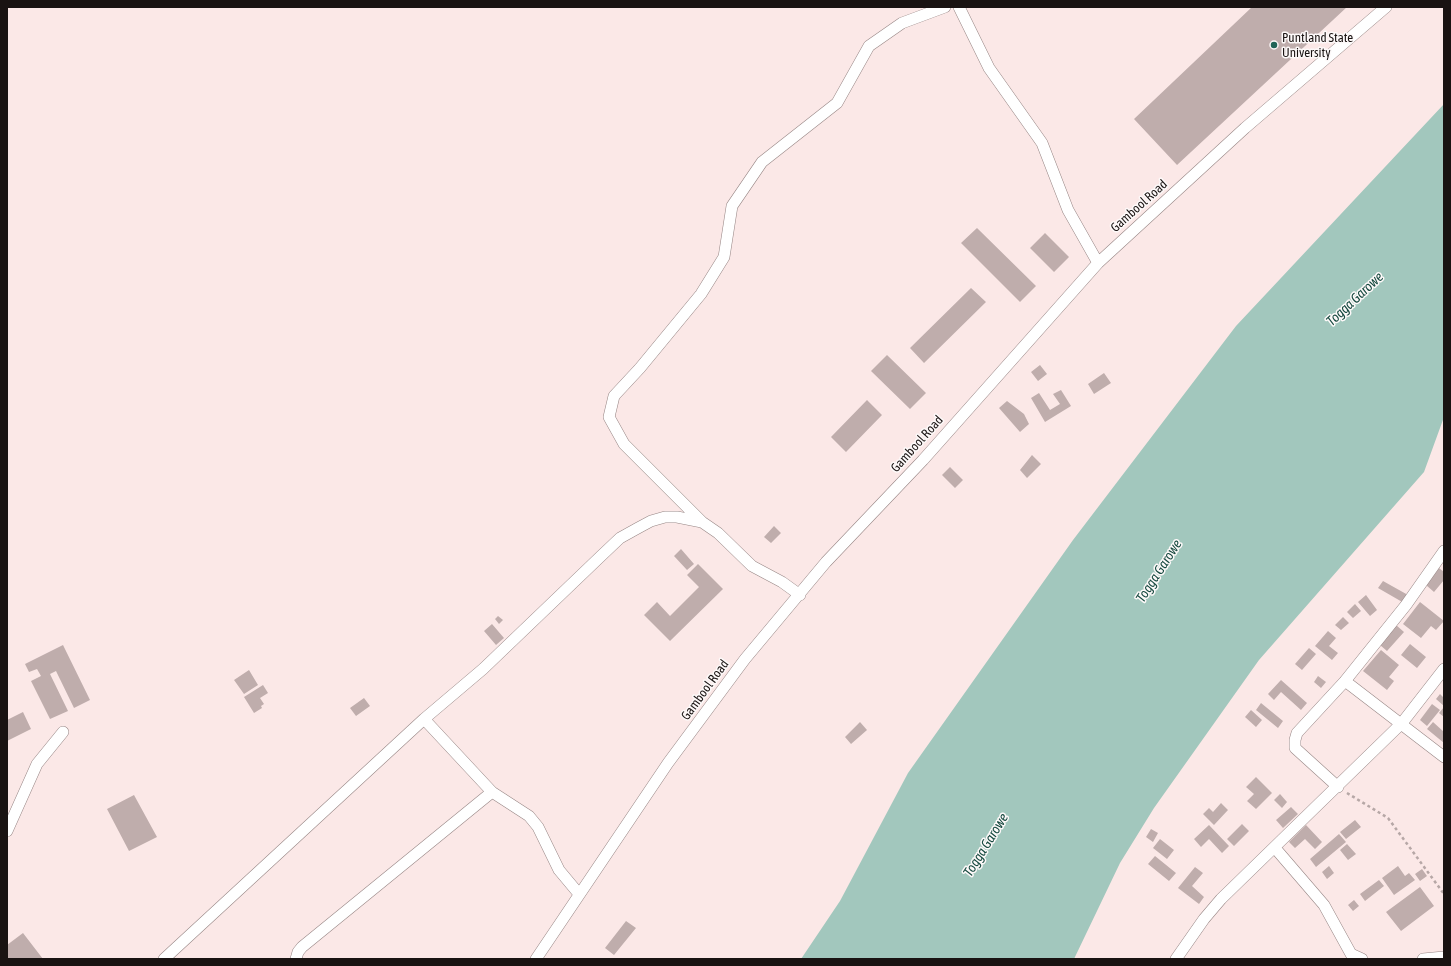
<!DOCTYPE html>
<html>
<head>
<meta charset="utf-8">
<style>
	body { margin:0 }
	#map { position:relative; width:1451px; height:966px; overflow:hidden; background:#fbe8e7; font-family:"Asap Condensed",sans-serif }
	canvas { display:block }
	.frame { position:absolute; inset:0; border:8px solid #191312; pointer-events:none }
</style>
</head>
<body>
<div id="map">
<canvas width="1451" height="966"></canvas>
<div class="frame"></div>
</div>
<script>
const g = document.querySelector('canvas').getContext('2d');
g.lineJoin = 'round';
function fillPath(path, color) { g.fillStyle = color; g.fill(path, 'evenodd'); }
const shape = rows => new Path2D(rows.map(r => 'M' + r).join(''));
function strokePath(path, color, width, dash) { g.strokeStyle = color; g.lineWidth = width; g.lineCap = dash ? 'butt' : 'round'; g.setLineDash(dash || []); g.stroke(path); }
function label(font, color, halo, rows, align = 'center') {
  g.font = font + ' "Asap Condensed",sans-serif'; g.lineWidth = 3; g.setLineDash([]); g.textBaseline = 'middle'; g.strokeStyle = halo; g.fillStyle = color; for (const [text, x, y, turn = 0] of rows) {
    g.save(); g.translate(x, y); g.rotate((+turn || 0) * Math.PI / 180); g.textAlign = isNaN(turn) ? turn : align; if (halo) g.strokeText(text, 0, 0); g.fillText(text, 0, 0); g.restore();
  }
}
fillPath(shape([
	[1444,104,1444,417,1424,472,1259,660,1154,808,1120,863,1074,959,801,959,840,901,908,773,1073,540,1236,326]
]), '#a2c7bd');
fillPath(shape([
	[1252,7,1347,7,1177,165,1134,119],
	[977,228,1036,286,1020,302,961,243],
	[1045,233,1069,257,1054,272,1030,248],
	[971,288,986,302,924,363,910,348],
	[887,355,926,393,910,409,871,371],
	[1040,365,1047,374,1038,381,1031,372],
	[1104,373,1111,383,1094,394,1088,384],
	[1061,390,1071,406,1045,422,1031,398,1039,393,1050,410,1060,404,1053,394],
	[867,400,882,415,846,452,831,437],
	[1007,401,1024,414,1029,424,1020,432,999,408],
	[1032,455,1041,464,1027,478,1020,470],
	[950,467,963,480,955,488,942,475],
	[774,526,781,533,771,543,764,537],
	[681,549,694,564,687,570,674,556],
	[698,564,723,589,670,641,644,615,657,602,670,616,699,587,687,575],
	[1439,568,1444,572,1444,580,1434,592,1426,585],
	[1383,581,1408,595,1404,603,1378,588],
	[1366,595,1377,610,1370,616,1358,602],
	[1420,602,1444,621,1436,630,1431,626,1421,638,1403,624],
	[1355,604,1361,611,1353,618,1347,612],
	[498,616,503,620,499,624,495,619],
	[1343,617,1349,623,1341,630,1335,625],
	[492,624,504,638,496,645,484,631],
	[1396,625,1404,632,1387,651,1380,645],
	[1328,631,1336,638,1329,646,1338,653,1332,660,1315,646],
	[1410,644,1426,657,1417,668,1401,655],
	[63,645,90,700,74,708,56,671,50,674,68,711,50,719,31,681,41,676,37,669,29,672,25,664],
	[1309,648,1316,654,1302,670,1295,664],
	[1381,650,1399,665,1389,677,1394,681,1387,690,1363,671],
	[249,670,258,685,244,694,234,680],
	[1318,676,1326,682,1321,688,1314,682],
	[1281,680,1307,703,1301,710,1281,692,1274,700,1268,694],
	[263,685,268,693,260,698,264,704,261,706,262,708,254,713,244,697],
	[1440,694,1444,698,1444,706,1436,699],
	[364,698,370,706,356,716,350,708],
	[1261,703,1283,721,1278,728,1256,710],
	[1432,704,1440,710,1427,726,1420,720],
	[1444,707,1444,717,1439,713],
	[1251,710,1262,720,1256,727,1245,717],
	[23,712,31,729,7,741,7,720],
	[860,722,867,730,851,744,845,737],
	[1433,722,1444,732,1444,743,1427,729],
	[1256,777,1272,793,1256,809,1247,801,1254,794,1246,787],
	[1280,794,1287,802,1282,808,1274,800],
	[134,795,157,837,129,851,107,809],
	[1221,803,1228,810,1214,825,1203,814,1209,808,1213,812],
	[1291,807,1298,814,1283,828,1276,820],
	[1355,820,1361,827,1346,839,1340,832],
	[1242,824,1249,831,1234,846,1227,839],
	[1209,825,1229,846,1222,853,1209,839,1201,847,1194,839],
	[1306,825,1322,842,1315,849,1305,839,1295,848,1289,842],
	[1151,829,1158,833,1153,842,1146,837],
	[1339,834,1346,842,1316,867,1310,859],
	[1160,839,1174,850,1167,859,1153,848],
	[1347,844,1356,854,1348,860,1340,850],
	[1155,856,1176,873,1169,881,1148,864],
	[1329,866,1334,873,1327,879,1322,872],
	[1398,866,1405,876,1409,873,1415,880,1394,895,1382,878],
	[1195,867,1203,873,1192,886,1204,897,1199,904,1178,888],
	[1422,869,1427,876,1420,881,1415,874],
	[1379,880,1384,886,1365,901,1360,894],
	[1420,887,1434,906,1401,931,1386,912],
	[1354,900,1359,906,1353,911,1348,905],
	[626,921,636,928,614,955,605,948],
	[23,933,43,959,7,959,7,945]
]), '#bfadac');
const minor = shape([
	[959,7,989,68,1042,143,1068,210,1098,263],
	[702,522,624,444,609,417,614,396,640,368,701,294,724,257,732,206,762,162,837,103,869,46,902,23,945,7],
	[1345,681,1444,757],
	[424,719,492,792,529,816,538,827,559,870,579,894],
	[1338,787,1295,748,1295,740,1297,733,1345,681,1406,605,1444,551],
	[7,831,37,764,63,732],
	[1275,848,1324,905,1351,954,1362,959],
	[164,959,424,719,483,669,601,556,620,538,638,528,651,521,665,517,677,517,702,522,718,533,752,566,782,582,800,595],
	[296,959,298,952,302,947,492,792],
	[536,959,668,763,745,659,826,562,923,460,1098,263,1245,128,1386,7],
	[1176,959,1204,919,1221,899,1402,723,1444,669],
	[1423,959,1444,957]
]);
strokePath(minor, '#968584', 12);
strokePath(shape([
	[1347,793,1388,818,1444,894]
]), '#b6a7a6', 2.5, [3, 3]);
strokePath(minor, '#fff', 11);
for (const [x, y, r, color] of [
	[1274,45,4,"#206558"]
]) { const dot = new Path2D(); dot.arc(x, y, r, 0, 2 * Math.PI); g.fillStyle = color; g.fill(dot); strokePath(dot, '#fdf9f9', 1.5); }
label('13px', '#191312', '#fdf9f9', [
	["Puntland State",1282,38],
	["University",1282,53]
], 'left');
label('13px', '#191312', '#fdf9f9', [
	["Gambool Road",1139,206,-42],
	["Gambool Road",917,444,-48],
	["Gambool Road",705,690,-54]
]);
label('italic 14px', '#174a40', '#fdf9f9', [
	["Togga Garowe",1355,299,-43],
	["Togga Garowe",1159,571,-57],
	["Togga Garowe",986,845,-58]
]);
</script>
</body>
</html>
